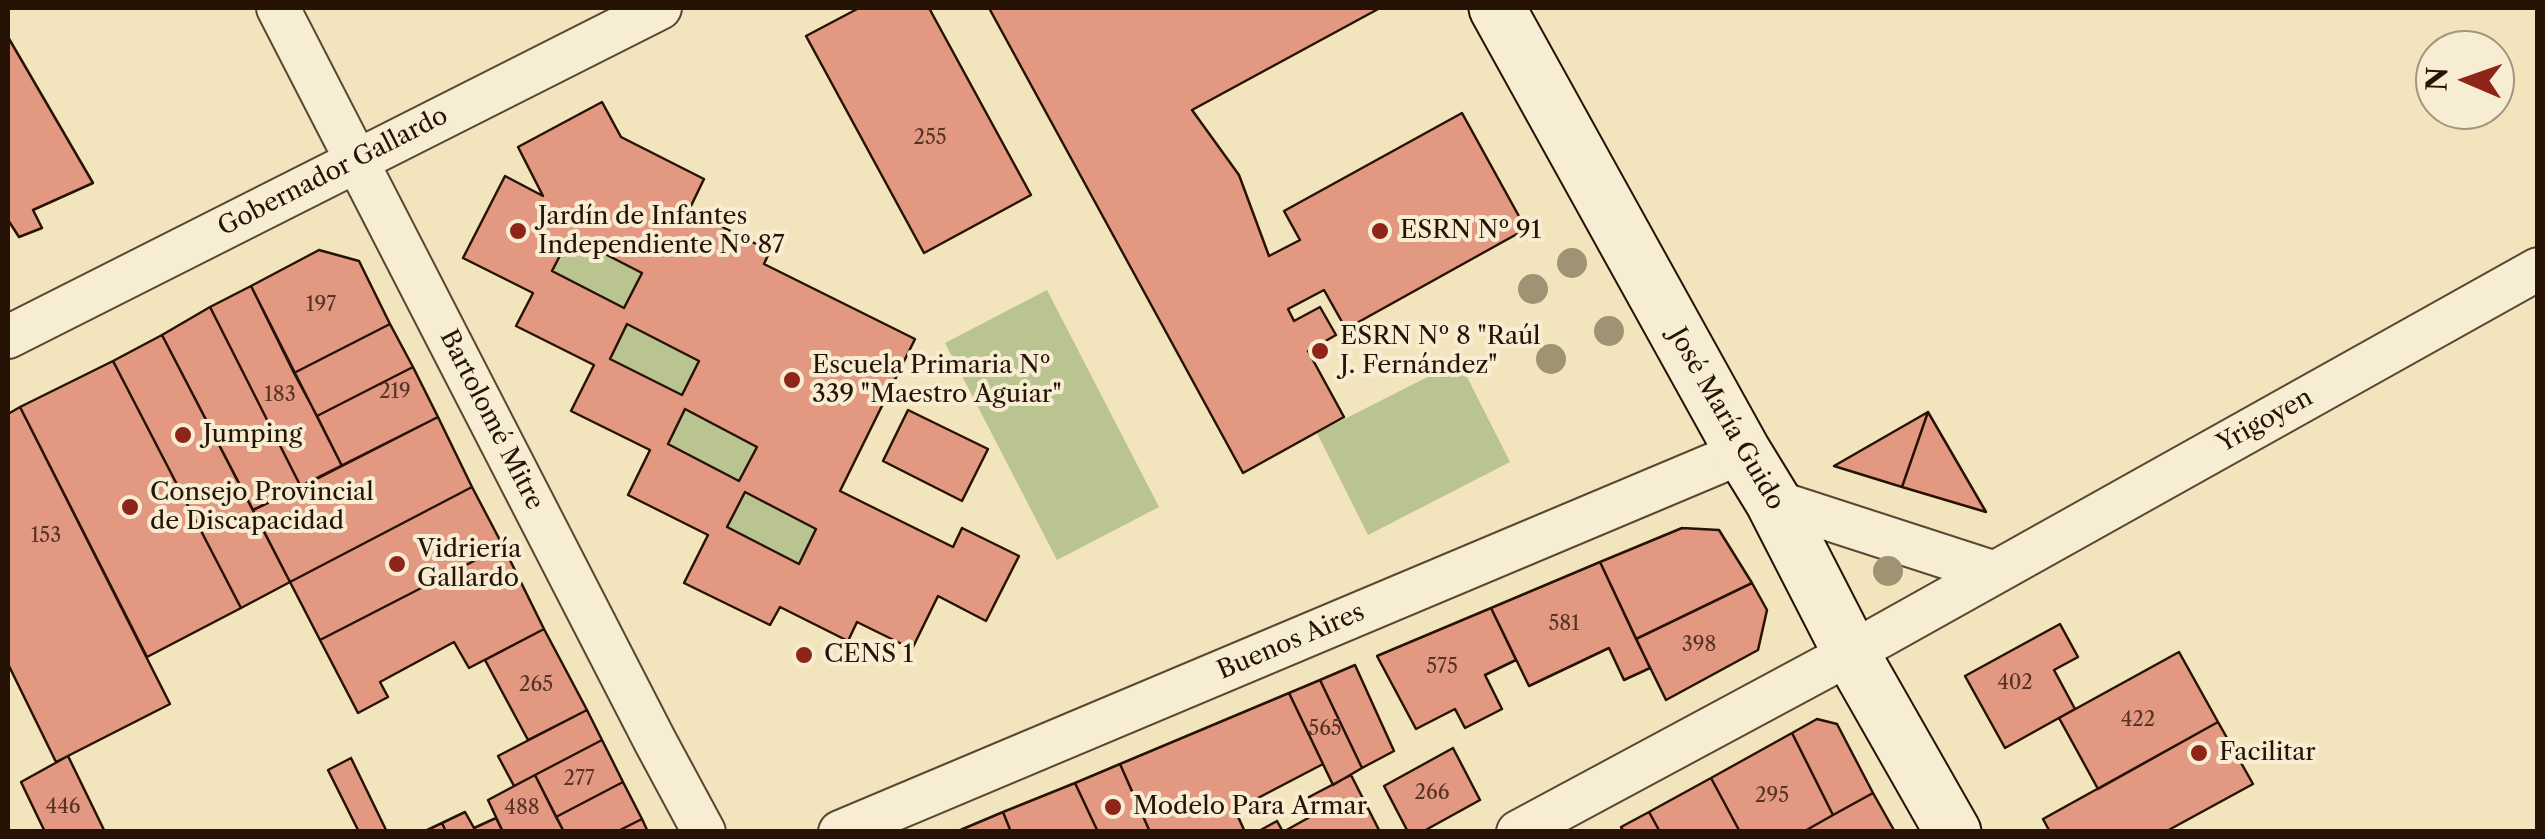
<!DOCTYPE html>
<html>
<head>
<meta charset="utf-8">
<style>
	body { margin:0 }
	#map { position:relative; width:2545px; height:839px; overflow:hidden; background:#f2e4bc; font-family:"Libre Caslon Text",serif }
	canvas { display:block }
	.frame { position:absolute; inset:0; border:10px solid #261306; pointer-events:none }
	.north { position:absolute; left:2415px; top:30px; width:100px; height:100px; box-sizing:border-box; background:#f7edd3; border:2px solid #a39681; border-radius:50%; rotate:272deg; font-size:28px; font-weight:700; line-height:40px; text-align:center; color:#261306 }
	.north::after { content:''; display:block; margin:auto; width:35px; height:45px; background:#8f2418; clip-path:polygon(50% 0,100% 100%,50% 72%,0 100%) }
</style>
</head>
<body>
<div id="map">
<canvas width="2545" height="839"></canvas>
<div class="frame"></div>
<div class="north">N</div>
</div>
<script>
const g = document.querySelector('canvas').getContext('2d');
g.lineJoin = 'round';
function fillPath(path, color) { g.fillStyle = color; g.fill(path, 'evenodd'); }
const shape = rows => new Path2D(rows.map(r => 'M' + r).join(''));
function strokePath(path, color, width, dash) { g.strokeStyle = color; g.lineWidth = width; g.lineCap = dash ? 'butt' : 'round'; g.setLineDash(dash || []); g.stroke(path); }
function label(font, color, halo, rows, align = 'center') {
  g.font = font + ' "Libre Caslon Text",serif'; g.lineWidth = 8; g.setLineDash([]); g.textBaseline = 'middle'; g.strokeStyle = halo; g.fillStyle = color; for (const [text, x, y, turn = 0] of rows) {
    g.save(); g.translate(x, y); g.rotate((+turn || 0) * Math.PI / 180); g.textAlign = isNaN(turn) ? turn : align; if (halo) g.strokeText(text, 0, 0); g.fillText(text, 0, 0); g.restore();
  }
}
fillPath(shape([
	[570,236,642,273,624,308,552,271],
	[1047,290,1159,507,1057,560,945,343],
	[627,324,699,361,682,395,610,359],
	[1459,361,1510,462,1368,535,1317,433],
	[685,409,757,447,739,481,668,444],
	[745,492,816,529,799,564,727,527]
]), '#bac491');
const building = shape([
	[859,8,929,8,1031,195,924,253,806,36,859,8],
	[989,8,1380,8,1192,110,1239,175,1269,256,1300,240,1284,211,1462,113,1526,229,1346,329,1324,290,1288,309,1294,321,1320,307,1336,335,1308,351,1344,417,1243,473,989,8],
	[8,37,93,183,33,210,42,228,19,237,8,220,8,37],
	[602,102,621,137,704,179,689,210,770,251,764,264,915,339,840,491,953,547,962,528,1019,556,986,621,938,596,912,649,857,622,848,641,780,607,770,625,684,583,708,535,628,495,650,450,571,411,594,365,516,326,533,293,463,258,505,176,543,196,518,147,602,102],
	[570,236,642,273,624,308,552,271,570,236],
	[627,324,699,361,682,395,610,359,627,324],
	[685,409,757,447,739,481,668,444,685,409],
	[745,492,816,529,799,564,727,527,745,492],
	[319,250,359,261,390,324,294,373,251,286,319,250],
	[251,286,342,466,301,487,210,307,251,286],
	[210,307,301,487,253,510,162,335,210,307],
	[390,324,413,367,317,416,294,373,390,324],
	[162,335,290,582,241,608,113,361,162,335],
	[113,361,241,608,147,657,20,407,113,361],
	[413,367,438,417,342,466,317,416,413,367],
	[20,407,170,704,56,762,8,664,8,414,20,407],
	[908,410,988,449,962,501,883,461,908,410],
	[1928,412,1986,512,1902,487,1928,412],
	[1928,412,1902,487,1834,466,1928,412],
	[438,417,472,487,290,582,253,510,438,417],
	[472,487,503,546,320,640,290,582,472,487],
	[1682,528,1719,530,1752,583,1636,639,1600,562,1682,528],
	[503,546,544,629,469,668,454,642,380,682,388,697,358,713,320,640,503,546],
	[1600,562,1650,668,1624,680,1609,648,1529,686,1491,608,1600,562],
	[1752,583,1767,610,1758,650,1666,700,1636,639,1752,583],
	[1491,608,1516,660,1485,675,1502,709,1465,728,1455,709,1416,729,1377,656,1491,608],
	[2060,624,2078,657,2054,670,2075,709,2005,748,1965,676,2060,624],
	[544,629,587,710,528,740,485,660,544,629],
	[2179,652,2218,722,2098,789,2059,718,2179,652],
	[1355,665,1394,751,1362,768,1320,680,1355,665],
	[1320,680,1362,768,1333,785,1289,693,1320,680],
	[1289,693,1323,764,1235,810,1245,832,1150,832,1120,764,1289,693],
	[587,710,602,740,514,786,498,756,587,710],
	[1817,719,1837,724,1873,793,1833,815,1792,733,1817,719],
	[2218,722,2253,784,2165,832,2050,832,2043,819,2218,722],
	[1792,733,1833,815,1803,832,1740,832,1711,778,1792,733],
	[602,740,623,782,556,817,535,775,602,740],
	[1453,748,1480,800,1422,832,1408,832,1384,786,1453,748],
	[68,756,105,832,45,832,21,782,68,756],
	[351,758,387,832,359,832,328,770,351,758],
	[1120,764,1150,832,1098,832,1075,783,1120,764],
	[535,775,564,832,503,832,488,800,535,775],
	[1351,775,1380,832,1283,832,1317,813,1309,797,1351,775],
	[1711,778,1740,832,1660,832,1649,812,1711,778],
	[623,782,642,819,616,832,564,832,556,817,623,782],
	[1075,783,1098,832,1011,832,1003,812,1075,783],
	[1873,793,1895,832,1803,832,1833,815,1873,793],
	[465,812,474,828,496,818,503,832,446,832,442,823,465,812],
	[1003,812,1011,832,958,831,1003,812],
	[1649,812,1660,832,1624,832,1621,827,1649,812],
	[642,819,648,832,616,832,642,819],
	[1277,821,1283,832,1257,832,1277,821],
	[442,823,446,832,423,832,442,823]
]);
fillPath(building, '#e39882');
strokePath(building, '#261306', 2.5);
const street = shape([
	[278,8,655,741,704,832],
	[8,337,660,8],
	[1773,501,1992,572],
	[840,832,1743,452],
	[1518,832,1851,653,2538,269]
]);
const secondary = shape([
	[1497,8,1743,452,1773,501,1851,653,1953,832]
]);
strokePath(street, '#594734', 46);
strokePath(secondary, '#261306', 59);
strokePath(street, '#f7edd3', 42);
strokePath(secondary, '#f7edd3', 55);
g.fillStyle = '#9e9373';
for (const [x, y] of [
	[1572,263],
	[1533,289],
	[1609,331],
	[1551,359],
	[1888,571]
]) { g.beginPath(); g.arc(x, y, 15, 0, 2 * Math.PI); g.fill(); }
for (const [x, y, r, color] of [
	[518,231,10,"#8f2418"],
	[1380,231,10,"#8f2418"],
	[1320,351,10,"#8f2418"],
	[792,380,10,"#8f2418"],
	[183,435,10,"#8f2418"],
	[130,507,10,"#8f2418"],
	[397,564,10,"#8f2418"],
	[804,655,10,"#8f2418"],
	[2199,753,10,"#8f2418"],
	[1113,807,10,"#8f2418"]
]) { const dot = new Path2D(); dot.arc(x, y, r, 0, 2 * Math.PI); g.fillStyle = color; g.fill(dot); strokePath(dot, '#f7edd3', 4); }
label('20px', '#553425', null, [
	["255",930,138],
	["197",321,305],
	["219",395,392],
	["183",280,395],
	["153",46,536],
	["581",1564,624],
	["398",1699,645],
	["575",1442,667],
	["402",2015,683],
	["265",536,685],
	["422",2138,720],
	["565",1325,729],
	["277",579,779],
	["266",1432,793],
	["295",1772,796],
	["446",63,807],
	["488",522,808]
]);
label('25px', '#261306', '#f7edd3', [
	["Gobernador Gallardo",333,172,-27],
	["José María Guido",1726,419,60],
	["Bartolomé Mitre",491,420,63],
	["Yrigoyen",2265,421,-29],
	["Buenos Aires",1291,642,-23]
]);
label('25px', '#261306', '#f7edd3', [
	["Jardín de Infantes",538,217],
	["Independiente Nº 87",538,246],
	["ESRN Nº 91",1400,231],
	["ESRN Nº 8 \"Raúl",1340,337],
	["J. Fernández\"",1340,366],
	["Escuela Primaria Nº",812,366],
	["339 \"Maestro Aguiar\"",812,395],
	["Jumping",203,435],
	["Consejo Provincial",150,493],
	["de Discapacidad",150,522],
	["Vidriería",417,550],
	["Gallardo",417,579],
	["CENS 1",824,655],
	["Facilitar",2219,753],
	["Modelo Para Armar",1133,807]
], 'left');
</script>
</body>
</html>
